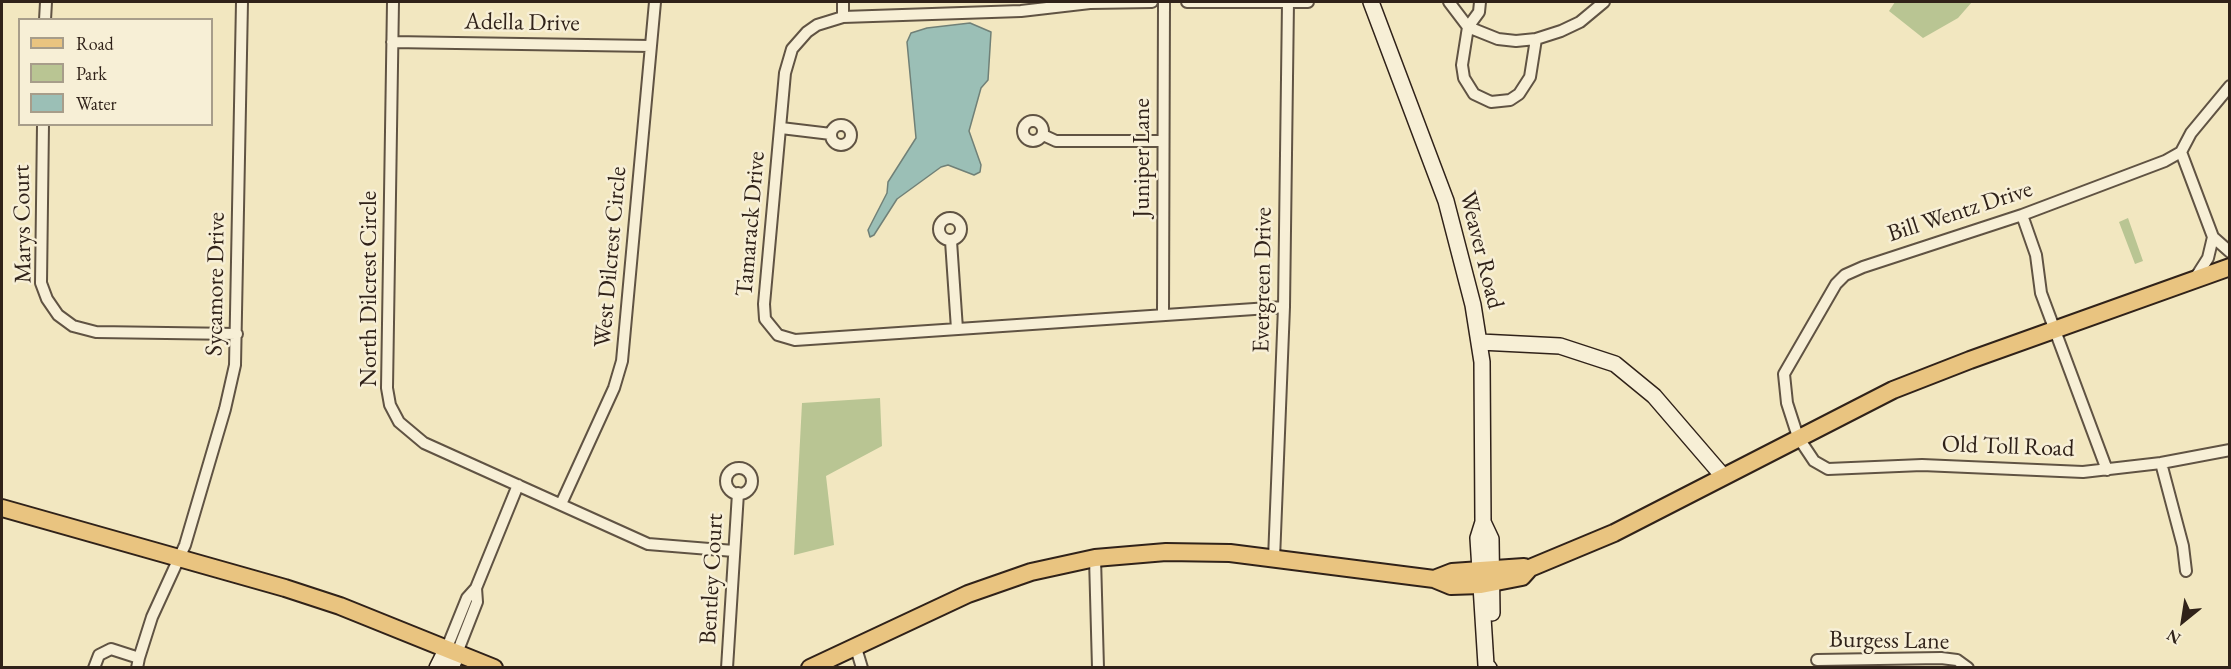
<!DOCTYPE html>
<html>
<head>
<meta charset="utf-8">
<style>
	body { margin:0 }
	#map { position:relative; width:2231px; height:669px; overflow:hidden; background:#f2e7c0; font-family:"EB Garamond",serif }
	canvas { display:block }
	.frame { position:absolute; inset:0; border:3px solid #302219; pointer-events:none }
	.legend { position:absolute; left:18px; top:18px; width:195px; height:108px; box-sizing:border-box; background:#f7efd6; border:2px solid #a79d8a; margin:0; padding:8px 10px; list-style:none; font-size:18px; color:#302219 }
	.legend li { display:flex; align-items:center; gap:12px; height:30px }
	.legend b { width:30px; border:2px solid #a79d8a }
	.north { position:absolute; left:2153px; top:591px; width:60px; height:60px; -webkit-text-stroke:4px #f7efd6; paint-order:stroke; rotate:210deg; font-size:16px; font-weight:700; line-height:24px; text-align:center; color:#302219 }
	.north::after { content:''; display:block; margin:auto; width:21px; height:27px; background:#302219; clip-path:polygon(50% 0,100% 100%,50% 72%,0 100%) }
</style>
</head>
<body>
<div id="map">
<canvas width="2231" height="669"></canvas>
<div class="frame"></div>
<ul class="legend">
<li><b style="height:8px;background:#e9c480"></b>Road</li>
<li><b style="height:16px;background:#b9c593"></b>Park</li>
<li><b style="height:16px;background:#9bbfb6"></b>Water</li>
</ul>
<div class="north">N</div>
</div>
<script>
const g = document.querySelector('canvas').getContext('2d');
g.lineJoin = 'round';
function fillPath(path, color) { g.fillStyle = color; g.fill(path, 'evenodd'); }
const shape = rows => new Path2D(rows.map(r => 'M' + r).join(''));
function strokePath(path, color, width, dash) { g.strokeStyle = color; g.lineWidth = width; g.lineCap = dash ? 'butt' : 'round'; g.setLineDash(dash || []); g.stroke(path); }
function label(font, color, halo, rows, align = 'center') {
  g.font = font + ' "EB Garamond",serif'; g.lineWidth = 5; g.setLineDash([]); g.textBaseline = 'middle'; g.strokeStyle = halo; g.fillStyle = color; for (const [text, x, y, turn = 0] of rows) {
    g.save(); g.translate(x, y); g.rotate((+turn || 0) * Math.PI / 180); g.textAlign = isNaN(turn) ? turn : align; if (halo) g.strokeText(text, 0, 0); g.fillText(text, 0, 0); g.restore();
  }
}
fillPath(shape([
	[1895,2,1972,2,1958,18,1923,38,1889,11],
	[2128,218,2143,261,2135,264,2119,222],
	[880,398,882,446,826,476,834,545,794,555,802,403]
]), '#b9c593');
const water = shape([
	[970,23,991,32,988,80,981,88,969,131,981,165,980,172,974,175,948,165,941,167,897,199,874,235,870,237,868,230,887,193,888,182,916,138,907,42,911,33,927,28,970,23]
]);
fillPath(water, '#9bbfb6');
strokePath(water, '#708077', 1.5);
const street = shape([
	[393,2,387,388,390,405,399,422,424,443,648,544,734,551],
	[843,2,843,17],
	[1152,2,1090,3,1021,11,843,17,817,25,807,32,792,49,785,73,764,304,765,319,778,335,795,340,1284,307],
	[1187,2,1308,2],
	[1449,2,1468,27,1498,39,1516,41,1536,39,1561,31,1580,22,1604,2],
	[1480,2,1479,12,1468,27,1462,65,1464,78,1474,94,1491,102,1510,100,1519,94,1530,77,1536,39],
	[45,20,46,2],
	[392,42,651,46],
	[2230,86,2191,133,2181,152,2165,161,2022,215,1863,267,1845,275,1836,284,1784,374,1787,403,1798,437,1814,461,1828,469,1922,465,2083,472,2161,463,2230,450],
	'1023 131a10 10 0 1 1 20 0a10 10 0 1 1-20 0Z',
	[43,124,41,283,47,299,58,315,73,326,96,332,237,334],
	'831 135a10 10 0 1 1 20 0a10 10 0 1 1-20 0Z',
	[781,128,831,134],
	[1043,135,1056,141,1163,141],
	[2181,152,2213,237,2230,252],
	[2022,215,2036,255,2041,293,2107,470],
	'939 229a11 11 0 1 1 22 0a11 11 0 1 1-22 0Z',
	[951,241,957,329],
	[2194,280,2208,258,2213,237],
	[1163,315,1164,2],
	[2161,463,2183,546,2186,571],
	'726 481a13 13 0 1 1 26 0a13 13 0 1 1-26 0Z',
	[561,504,614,388,622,361,655,2],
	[1095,558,1098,668],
	[1274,559,1284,307,1288,2],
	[856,648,862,668],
	[446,650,467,598,476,588,518,485],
	[457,653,477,602,476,588],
	[139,658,152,617,185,545,225,409,235,365,242,2],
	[1817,660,1941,658,1957,660,1968,668],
	[94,668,99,655,111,649,139,658,137,668],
	[727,668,738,493]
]);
const secondary = shape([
	[1371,2,1446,201,1473,305,1482,362,1483,522,1478,538,1486,665,1489,668],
	[1480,342,1560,346,1615,364,1654,396,1722,475],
	[1483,522,1491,539,1492,613],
	[437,668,446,650],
	[451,668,457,653]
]);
const primary = shape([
	[2,508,285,588,340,606,494,668],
	[1434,579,1452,572,1524,567],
	[810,668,968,594,1031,572,1095,558,1166,552,1230,553,1434,579,1451,586,1481,585,1522,577,1530,568,1614,533,1893,390,1970,360,2230,267]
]);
strokePath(street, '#605343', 14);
strokePath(secondary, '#302219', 18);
strokePath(primary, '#302219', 20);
strokePath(street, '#f7efd6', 10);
strokePath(secondary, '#f7efd6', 15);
strokePath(primary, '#e9c480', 16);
label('24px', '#302219', '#f7efd6', [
	["Adella Drive",522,23,1],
	["Juniper Lane",1142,158,-90],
	["Bill Wentz Drive",1960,212,-18],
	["Marys Court",23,224,-91],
	["Tamarack Drive",751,224,-85],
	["Weaver Road",1481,250,76],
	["West Dilcrest Circle",611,257,-85],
	["Evergreen Drive",1263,280,-89],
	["Sycamore Drive",216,284,-89],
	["North Dilcrest Circle",369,289,-90],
	["Old Toll Road",2008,447,2],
	["Bentley Court",712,579,-87],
	["Burgess Lane",1889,641,1]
]);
</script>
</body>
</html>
